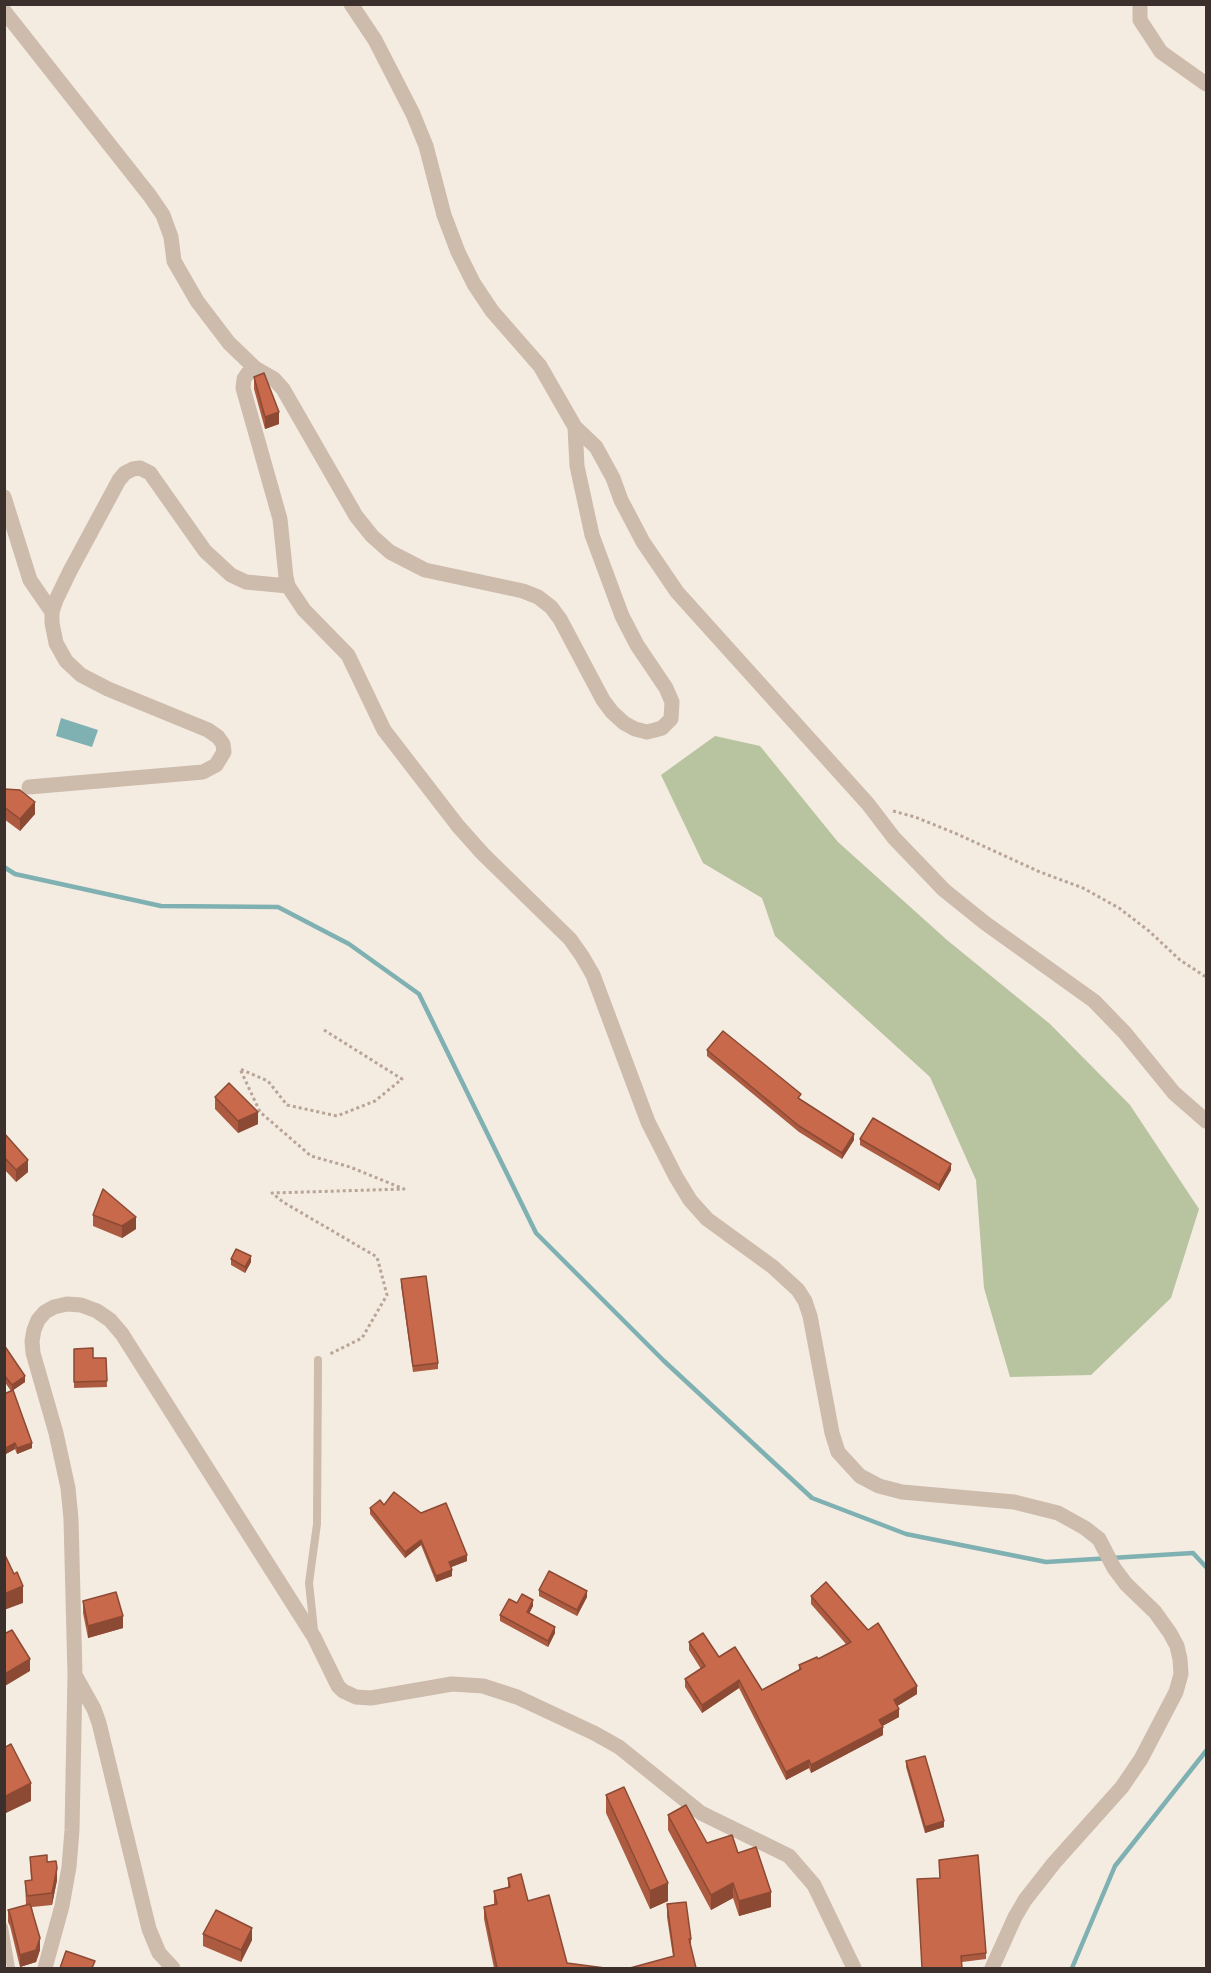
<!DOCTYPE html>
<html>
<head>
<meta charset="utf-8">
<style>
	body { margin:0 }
	#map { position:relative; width:1211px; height:1973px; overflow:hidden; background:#f4ebe1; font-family:"Fira Sans",sans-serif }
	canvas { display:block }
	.frame { position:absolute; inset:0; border:6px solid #3b302b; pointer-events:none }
</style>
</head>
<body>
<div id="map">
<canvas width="1211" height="1973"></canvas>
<div class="frame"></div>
</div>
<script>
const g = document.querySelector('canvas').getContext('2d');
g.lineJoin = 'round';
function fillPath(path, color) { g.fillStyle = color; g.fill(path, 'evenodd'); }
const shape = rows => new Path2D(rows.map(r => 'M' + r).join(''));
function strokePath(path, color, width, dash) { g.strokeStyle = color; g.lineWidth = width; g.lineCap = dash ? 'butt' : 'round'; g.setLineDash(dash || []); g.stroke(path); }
fillPath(shape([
	[715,736,760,746,838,842,947,940,1050,1024,1130,1105,1199,1209,1171,1298,1091,1375,1010,1377,984,1288,976,1180,930,1077,775,936,762,898,703,863,661,775]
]), '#b8c4a0');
fillPath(shape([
	[61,718,98,730,92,747,56,736]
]), '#7fb0b2');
strokePath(shape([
	[4,867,15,874,161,906,278,907,349,944,419,994,536,1233,664,1361,812,1498,906,1534,1046,1562,1193,1553,1206,1567],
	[1072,1968,1115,1866,1206,1751]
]), '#7fb0b2', 4.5);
strokePath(shape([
	[893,811,915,817,957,834,1040,872,1083,888,1119,908,1149,931,1180,960,1206,977],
	[324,1030,402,1079,375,1101,337,1116,287,1105,268,1081,240,1069,260,1112,311,1156,350,1167,404,1189,272,1193,283,1202,377,1257,387,1295,362,1338,328,1355]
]), '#b9a596', 3, [3, 3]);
strokePath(shape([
	[314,1630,309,1583,317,1524,318,1360],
	[4,1927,11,1968]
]), '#cdbbac', 8);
strokePath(shape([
	[351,4,375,40,413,114,426,146,444,215,458,252,474,284,492,311,540,366,575,427,596,447,613,478,621,500,643,542,677,592,868,804,894,838,944,890,985,923,1094,1001,1125,1033,1174,1093,1206,1121],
	[1140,4,1140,20,1161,52,1206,84],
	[4,11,150,196,163,215,171,237,174,261,197,301,229,343,255,368],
	[575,427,577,466,592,535,622,616,637,645,666,688,672,702,671,719,662,728,655,730,647,732,635,729,624,723,612,712,603,700,560,619,551,607,538,597,523,591,425,570,390,552,372,536,356,516,283,389,274,379,255,368,248,373,244,379,243,388,280,519,286,577,288,586,304,610,348,655,384,730,458,826,483,854,570,939,582,956,593,975,648,1122,676,1177,690,1200,707,1219,773,1267,798,1290,805,1301,810,1316,832,1433,838,1452,860,1476,879,1486,902,1492,1014,1502,1058,1513,1085,1528,1099,1539,1114,1568,1126,1584,1155,1612,1170,1633,1177,1646,1180,1659,1181,1674,1176,1692,1141,1759,1122,1787,1054,1863,1025,1900,1015,1917,992,1968],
	[4,497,30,580,52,612],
	[29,787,203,772,216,765,224,752,223,744,218,737,208,730,108,689,81,675,66,661,56,643,52,623,52,612,56,600,70,571,119,480,125,473,133,469,140,468,150,473,205,551,231,575,246,582,288,586],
	[75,1675,94,1709,99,1723,149,1929,159,1953,173,1968],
	[45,1968,62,1906,69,1867,72,1830,75,1675,71,1519,68,1488,56,1433,33,1353,32,1341,34,1330,38,1320,45,1312,54,1307,67,1304,81,1305,97,1311,110,1320,122,1334,314,1637,338,1686,343,1691,356,1697,371,1698,452,1684,483,1686,517,1697,594,1733,619,1747,701,1813,789,1856,814,1885,854,1968]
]), '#cdbbac', 15);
fillPath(shape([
	[254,377,279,424,265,429,254,389],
	[4,789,35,814,20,831,4,819],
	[707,1050,854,1140,842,1159,799,1132,707,1056],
	[215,1097,258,1124,238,1133,215,1109],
	[4,1133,28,1172,16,1182,4,1169],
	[860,1139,951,1170,939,1191,860,1145],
	[93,1215,136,1229,122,1238,93,1226],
	[231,1259,251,1262,245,1273,231,1265],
	[401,1279,438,1363,438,1369,413,1372,401,1285],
	[4,1345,25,1382,13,1390,32,1448,17,1454,15,1449,4,1455,4,1394,11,1391,4,1381],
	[74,1349,93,1358,106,1358,107,1387,74,1388],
	[384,1505,467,1561,451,1567,452,1576,436,1582,421,1545,405,1558,370,1514,370,1508],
	[539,1590,587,1597,577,1616,539,1596],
	[811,1596,917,1694,897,1706,899,1717,882,1726,883,1735,811,1773,809,1768,786,1780,739,1688,702,1713,685,1687,685,1679,701,1669,689,1650,689,1642,719,1657,762,1690,799,1670,799,1665,818,1659,846,1644,811,1604],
	[83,1601,123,1628,88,1638,83,1613],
	[517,1603,533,1606,529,1613,555,1633,548,1647,500,1621,500,1615],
	[906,1761,944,1827,925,1833,906,1767],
	[606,1795,668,1901,650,1909,606,1813],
	[668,1815,707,1843,738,1853,771,1907,739,1916,733,1898,711,1910,668,1830],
	[30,1857,47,1862,57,1880,52,1905,32,1907,40,1950,36,1962,20,1967,10,1926,8,1922,8,1910,26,1905,25,1881,31,1880],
	[508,1878,528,1901,567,1963,605,1968,494,1968,484,1919,484,1907,494,1904,494,1891,508,1887],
	[917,1885,986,1953,986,1959,962,1962],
	[667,1904,691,1939,691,1946,673,1956,667,1917],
	[203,1934,252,1940,241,1962,203,1946]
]), '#ac5a40');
fillPath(shape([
	[279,412,279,424,265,429,265,417],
	[35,802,35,814,20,831,20,819],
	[258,1112,258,1124,238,1133,238,1121],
	[854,1134,854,1140,842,1159,842,1153],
	[28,1160,28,1172,16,1182,16,1170],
	[951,1164,951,1170,939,1191,939,1185],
	[136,1217,136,1229,122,1238,122,1226],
	[251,1256,251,1262,245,1273,245,1267],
	[25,1376,25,1382,12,1391,12,1385],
	[15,1443,15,1449,4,1455,4,1449],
	[32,1443,32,1448,17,1454,17,1448],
	[421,1540,421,1545,405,1558,405,1552],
	[467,1555,467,1561,449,1568,449,1562],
	[452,1570,452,1576,436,1582,436,1576],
	[23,1586,23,1603,4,1610,4,1594],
	[587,1591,587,1597,577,1616,577,1610],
	[533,1600,533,1606,527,1618,527,1612],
	[123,1616,123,1628,88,1638,88,1626],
	[555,1627,555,1633,548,1647,548,1641],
	[30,1659,30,1671,5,1686,5,1674],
	[739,1680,739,1688,702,1713,702,1705],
	[917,1686,917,1694,894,1708,894,1700],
	[899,1709,899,1717,879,1728,879,1720],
	[883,1727,883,1735,811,1773,811,1765],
	[809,1760,809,1768,786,1780,786,1772],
	[31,1783,31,1801,4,1814,4,1797],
	[944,1821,944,1827,925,1833,925,1827],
	[57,1868,57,1880,52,1905,52,1893],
	[668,1883,668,1901,650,1909,650,1891],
	[733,1883,733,1898,711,1910,711,1895],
	[771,1892,771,1907,739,1916,739,1901],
	[252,1928,252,1940,241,1962,241,1950],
	[40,1938,40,1950,36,1962,20,1967,20,1955]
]), '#8c4a34');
const building = shape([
	[264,373,279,412,265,417,254,377,264,373],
	[4,789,20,790,35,802,20,819,4,807,4,789],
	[723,1031,801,1094,798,1098,854,1134,842,1153,799,1126,707,1050,723,1031],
	[229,1083,258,1112,238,1121,215,1097,229,1083],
	[873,1118,951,1164,939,1185,860,1139,873,1118],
	[4,1133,28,1160,16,1170,4,1157,4,1133],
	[103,1189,136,1217,122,1226,93,1215,103,1189],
	[236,1249,251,1256,245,1267,231,1259,236,1249],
	[426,1276,438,1363,413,1366,401,1279,426,1276],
	[4,1345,25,1376,12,1385,4,1375,4,1345],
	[93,1348,93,1358,106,1358,107,1381,74,1382,74,1349,93,1348],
	[13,1390,32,1443,17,1448,15,1443,4,1449,4,1394,13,1390],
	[394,1492,421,1513,446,1503,467,1555,449,1562,452,1570,436,1576,421,1540,405,1552,370,1508,380,1500,384,1505,394,1492],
	[4,1553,14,1574,17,1572,23,1586,4,1594,4,1553],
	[549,1571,587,1591,577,1610,539,1590,549,1571],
	[826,1582,868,1630,878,1623,917,1686,894,1700,899,1709,879,1720,883,1727,811,1765,809,1760,786,1772,739,1680,702,1705,685,1679,705,1666,689,1642,703,1633,719,1657,735,1647,762,1690,801,1669,799,1665,817,1657,818,1659,851,1642,811,1596,826,1582],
	[116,1592,123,1616,88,1626,83,1601,116,1592],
	[522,1594,533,1600,527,1612,555,1627,548,1641,500,1615,509,1599,517,1603,522,1594],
	[12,1630,30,1659,5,1674,4,1634,12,1630],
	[11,1744,31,1783,4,1797,4,1748,11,1744],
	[925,1756,944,1821,925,1827,906,1761,925,1756],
	[624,1787,668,1883,650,1891,606,1795,624,1787],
	[686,1805,707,1843,732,1835,738,1853,756,1847,771,1892,739,1901,733,1883,711,1895,668,1815,686,1805],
	[47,1855,47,1862,56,1861,57,1868,52,1893,27,1896,25,1881,32,1880,30,1857,47,1855],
	[978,1855,986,1953,961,1956,962,1968,922,1968,917,1879,940,1878,939,1860,978,1855],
	[521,1874,528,1901,549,1895,567,1963,605,1968,497,1968,484,1907,497,1904,494,1891,510,1887,508,1878,521,1874],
	[686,1902,691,1939,689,1939,696,1968,630,1968,674,1956,667,1904,686,1902],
	[30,1904,40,1938,36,1950,20,1955,10,1914,8,1910,30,1904],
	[216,1910,252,1928,241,1950,203,1934,216,1910],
	[66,1951,95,1961,92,1968,60,1968,66,1951]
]);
fillPath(building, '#c8694b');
strokePath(building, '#8c4a34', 1.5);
</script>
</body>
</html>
